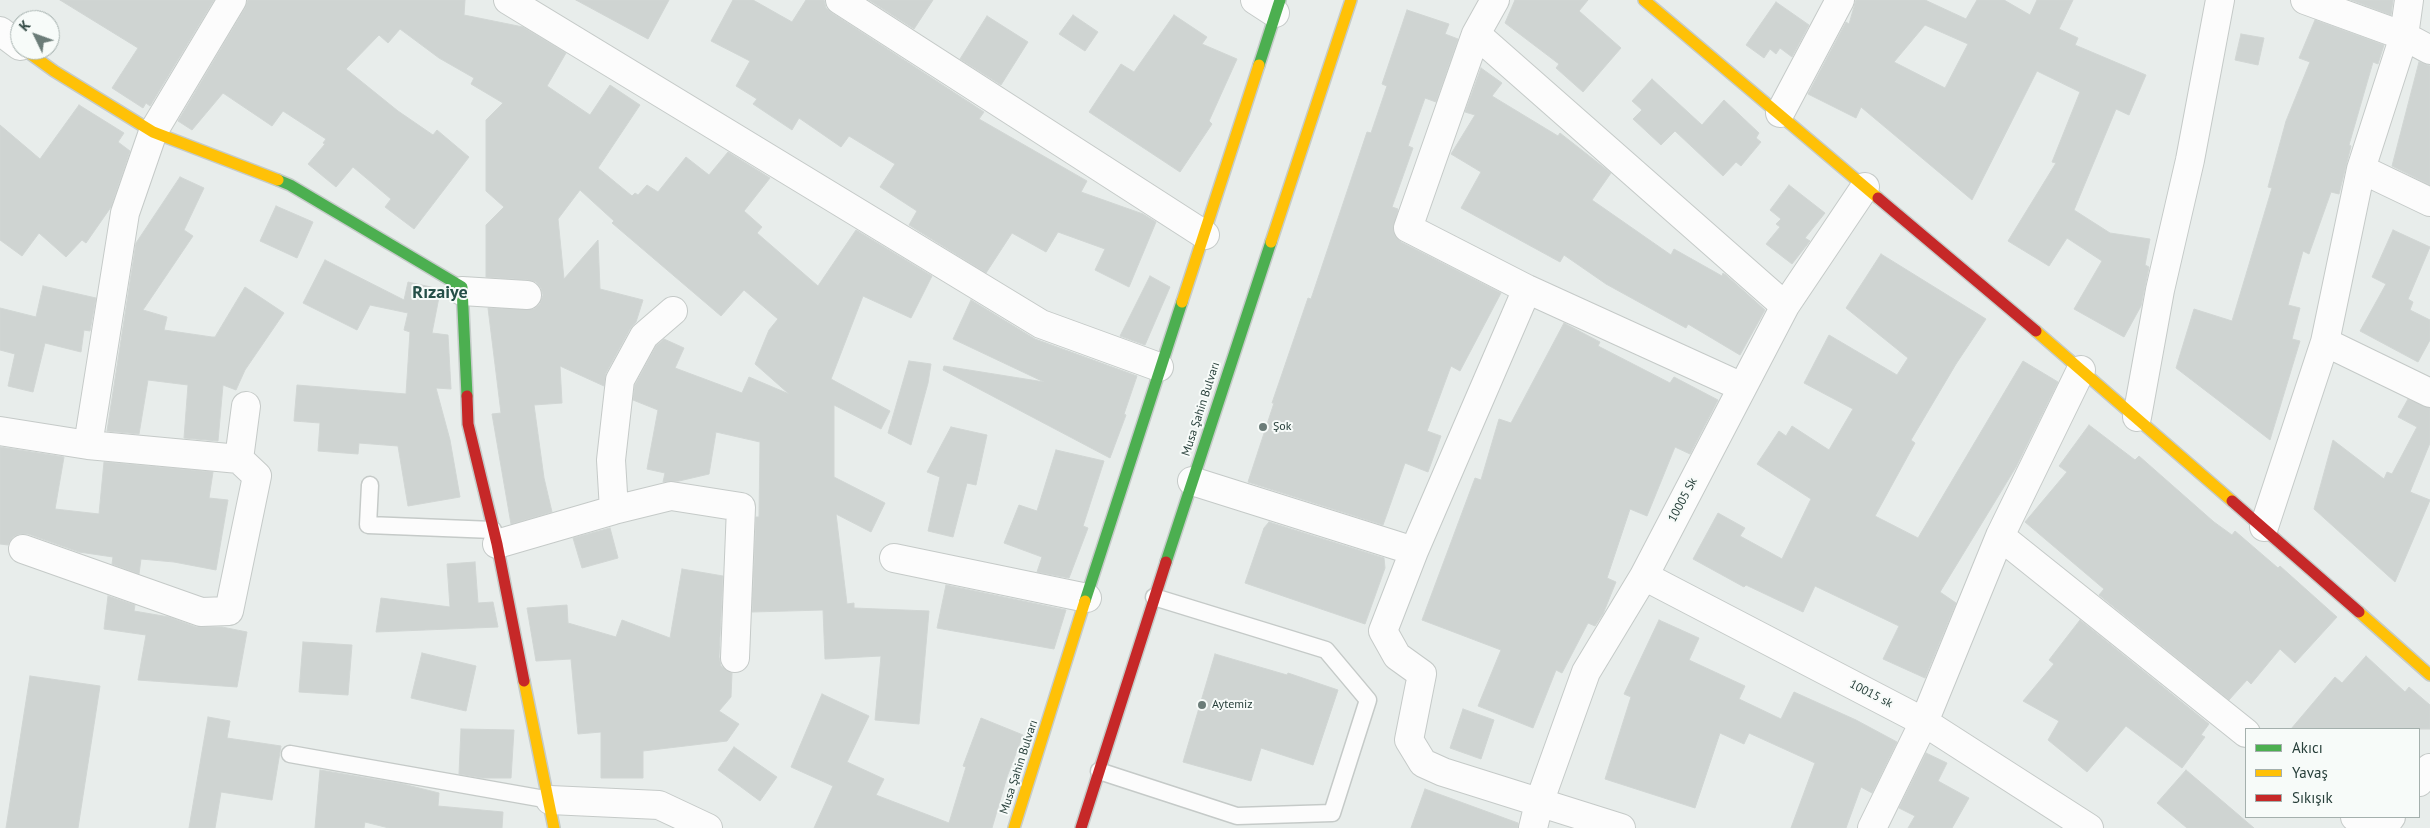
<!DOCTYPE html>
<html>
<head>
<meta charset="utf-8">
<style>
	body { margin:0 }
	#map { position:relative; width:2430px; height:828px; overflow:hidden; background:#e8edeb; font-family:"PT Sans",sans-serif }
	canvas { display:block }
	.legend { position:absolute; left:2245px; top:728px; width:175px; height:90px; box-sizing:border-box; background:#f7fbf9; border:1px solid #a4b0ad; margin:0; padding:6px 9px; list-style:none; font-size:15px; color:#273f3a }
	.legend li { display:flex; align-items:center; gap:10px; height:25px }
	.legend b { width:25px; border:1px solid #a4b0ad }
	.north { position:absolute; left:10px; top:10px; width:50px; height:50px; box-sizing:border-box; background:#f7fbf9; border:1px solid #a4b0ad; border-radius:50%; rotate:312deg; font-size:14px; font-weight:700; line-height:20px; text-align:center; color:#273f3a }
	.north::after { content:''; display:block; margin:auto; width:18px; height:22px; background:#6b7c78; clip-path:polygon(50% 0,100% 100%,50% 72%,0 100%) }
</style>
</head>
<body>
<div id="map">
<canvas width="2430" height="828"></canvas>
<ul class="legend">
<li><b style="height:6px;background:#4caf50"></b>Akıcı</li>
<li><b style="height:6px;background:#ffc107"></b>Yavaş</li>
<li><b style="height:6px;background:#c62828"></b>Sıkışık</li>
</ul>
<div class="north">K</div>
</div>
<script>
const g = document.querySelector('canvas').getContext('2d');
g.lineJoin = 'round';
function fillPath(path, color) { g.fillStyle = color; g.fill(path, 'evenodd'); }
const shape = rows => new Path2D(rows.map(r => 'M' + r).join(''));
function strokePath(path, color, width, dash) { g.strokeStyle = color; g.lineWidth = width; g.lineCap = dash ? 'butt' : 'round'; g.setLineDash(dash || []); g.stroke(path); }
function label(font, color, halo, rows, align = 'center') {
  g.font = font + ' "PT Sans",sans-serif'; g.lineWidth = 4; g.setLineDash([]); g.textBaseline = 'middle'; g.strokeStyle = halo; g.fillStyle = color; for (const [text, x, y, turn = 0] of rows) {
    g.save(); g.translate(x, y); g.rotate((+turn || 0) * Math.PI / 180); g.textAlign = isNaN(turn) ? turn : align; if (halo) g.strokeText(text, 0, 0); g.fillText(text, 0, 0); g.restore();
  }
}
const building = shape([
	[60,0,214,0,150,106,146,103,143,108,112,88,138,48,60,0],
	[248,0,465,0,464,15,523,27,566,53,547,86,590,115,610,85,640,105,598,168,632,196,635,193,638,195,647,185,658,192,686,157,709,175,728,152,770,178,744,211,762,227,757,233,818,286,856,230,932,276,911,318,863,296,831,379,890,411,881,429,834,405,834,477,885,503,871,532,836,514,847,604,854,603,854,608,929,611,919,724,875,720,881,656,825,659,823,610,752,612,756,517,759,517,760,442,716,432,709,474,679,481,663,482,665,473,647,469,658,410,633,400,635,385,656,346,664,339,684,348,675,368,742,393,749,377,789,394,755,364,769,330,778,319,744,290,721,316,612,223,614,221,580,190,558,219,564,279,598,240,600,289,643,300,636,322,630,329,606,373,604,386,560,366,562,403,534,405,544,478,552,512,511,524,492,414,501,413,488,308,534,309,540,304,543,295,541,288,536,282,528,280,486,277,486,225,504,207,486,191,486,120,503,103,471,84,474,78,439,58,400,29,388,43,379,35,346,69,398,111,433,135,437,130,469,157,414,229,385,207,391,199,353,167,336,187,308,164,325,144,323,143,326,139,283,111,272,126,223,93,192,130,178,121,245,8,248,0],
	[576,0,669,0,648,39,576,0],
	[733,0,753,0,792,22,806,0,824,0,826,8,832,13,984,112,979,119,1087,181,1081,192,1143,214,1156,222,1129,287,1095,270,1105,249,1058,232,1046,252,1012,233,986,273,909,225,917,211,880,187,895,164,849,136,841,147,799,118,792,130,753,104,757,99,736,86,750,61,711,41,733,0],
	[869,0,933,0,914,29,869,0],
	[1515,0,1588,0,1579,11,1621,48,1583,92,1556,68,1559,64,1505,23,1515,0],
	[1856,0,1925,0,1966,19,1977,0,2004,0,2030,15,2037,0,2073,0,2059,29,2078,38,2075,45,2146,75,2129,115,2116,109,2074,210,2110,233,2150,239,2145,265,2149,267,2141,306,2124,337,2074,309,2102,261,2067,238,2049,266,2008,241,2056,163,2052,162,2080,92,2037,71,1972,200,1861,107,1856,118,1808,94,1846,22,1849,24,1856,0],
	[1925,25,1968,44,1945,88,1894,62,1925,25],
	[2351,0,2393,0,2391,15,2351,0],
	[1776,2,1809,25,1792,57,1780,48,1776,54,1770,49,1764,58,1746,45,1776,2],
	[1407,10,1449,24,1445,34,1458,39,1436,102,1425,98,1408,146,1413,148,1392,207,1398,209,1393,231,1401,242,1501,293,1460,371,1451,366,1427,431,1441,436,1428,472,1405,463,1383,525,1248,482,1274,403,1272,403,1308,298,1311,299,1367,132,1371,133,1387,86,1382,84,1407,10],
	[1073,15,1098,32,1085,51,1059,34,1073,15],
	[1174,15,1207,37,1202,44,1237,59,1209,121,1212,124,1180,172,1089,112,1121,64,1134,72,1174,15],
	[987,16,1028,42,1001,85,960,59,987,16],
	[2315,20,2384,45,2378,64,2373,62,2349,145,2351,146,2339,194,2331,192,2309,254,2303,251,2288,305,2300,308,2292,339,2300,341,2270,440,2176,368,2194,309,2232,321,2272,188,2268,187,2286,121,2310,62,2299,58,2315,20],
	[2241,34,2264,38,2258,65,2235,60,2241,34],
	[2419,62,2430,66,2430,185,2392,166,2419,62],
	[1481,68,1502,83,1492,96,1558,136,1560,133,1611,173,1592,200,1671,255,1674,249,1722,276,1723,273,1726,275,1765,310,1740,355,1688,324,1686,328,1606,284,1564,255,1560,262,1461,208,1481,172,1451,154,1475,115,1465,112,1481,68],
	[1652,79,1702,125,1724,100,1759,133,1756,138,1761,142,1741,166,1736,162,1723,176,1675,131,1661,145,1633,119,1642,110,1632,101,1652,79],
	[79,105,124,133,118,142,130,151,111,207,86,243,82,240,66,257,39,233,22,256,0,240,0,125,40,159,79,105],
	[180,177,204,188,184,230,193,236,143,310,167,317,164,330,212,337,215,337,245,287,284,313,245,370,236,390,223,385,218,441,184,438,188,385,148,380,139,434,107,431,136,243,180,177],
	[1789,185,1825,213,1805,238,1810,241,1792,264,1766,244,1780,227,1776,224,1781,219,1770,210,1789,185],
	[276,206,313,222,297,258,260,241,276,206],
	[2393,230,2430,247,2408,299,2413,302,2410,310,2430,320,2430,340,2418,362,2360,331,2386,284,2372,277,2393,230],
	[1881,254,1986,319,1956,364,1911,440,1915,443,1875,516,1918,538,2023,361,2058,382,2016,467,1940,592,1956,603,1925,678,1883,659,1899,626,1815,586,1803,612,1746,585,1744,587,1693,559,1718,513,1745,528,1740,536,1782,559,1811,499,1757,464,1779,431,1786,436,1792,426,1829,450,1853,409,1804,383,1829,335,1897,375,1908,358,1846,308,1881,254],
	[325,260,404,300,408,282,431,287,440,292,432,333,448,335,451,389,436,388,450,440,460,497,408,506,398,446,359,443,358,454,318,451,320,423,294,421,297,385,406,394,410,332,404,330,408,313,370,305,357,330,303,303,325,260],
	[1150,276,1170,287,1145,345,1120,336,1150,276],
	[43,286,96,298,90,331,84,330,81,352,45,343,33,392,8,386,15,354,0,350,0,308,36,317,43,286],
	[971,300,1035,339,1137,376,1124,414,1126,415,1110,458,943,370,944,366,1044,382,953,339,971,300],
	[1564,323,1600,342,1598,346,1670,383,1674,377,1718,400,1690,454,1675,447,1647,516,1630,509,1607,578,1616,582,1603,614,1595,626,1588,623,1562,673,1556,670,1533,728,1478,706,1501,650,1422,620,1475,478,1481,480,1499,419,1511,423,1564,323],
	[909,361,931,364,928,383,911,445,888,433,909,361],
	[2408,399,2430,408,2430,443,2410,492,2430,500,2395,582,2314,509,2333,440,2384,479,2387,472,2392,474,2417,427,2398,417,2408,399],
	[2089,425,2135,460,2139,456,2214,522,2232,535,2235,531,2278,568,2280,566,2337,617,2295,663,2280,649,2251,684,2247,680,2229,700,2099,595,2104,589,2025,522,2067,472,2059,466,2089,425],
	[951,427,987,435,976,485,967,483,953,537,928,531,940,477,927,472,951,427],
	[0,447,64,457,55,509,99,514,104,462,213,472,209,498,228,500,216,570,174,562,141,559,139,574,112,564,113,557,79,552,28,534,20,534,13,537,8,545,0,544,0,447],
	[1056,450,1104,461,1083,526,1088,528,1069,578,1037,572,1042,557,1004,543,1019,505,1037,511,1056,450],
	[1269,522,1384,558,1385,568,1365,624,1245,583,1264,528,1269,522],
	[610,528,618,558,582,568,573,538,610,528],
	[475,562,478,603,493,602,498,627,376,632,381,598,450,607,447,564,475,562],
	[682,569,723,576,719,657,721,666,732,673,731,697,719,711,739,724,727,741,643,751,643,778,601,778,601,732,578,734,571,659,536,661,527,608,567,605,568,623,616,637,622,620,670,638,682,569],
	[946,585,1066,610,1054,649,937,628,946,585],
	[108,596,135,605,134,611,169,617,196,627,222,627,247,632,237,687,138,680,146,635,104,629,108,596],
	[1659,620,1699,638,1689,660,1745,686,1739,699,1781,719,1794,692,1856,720,1897,742,1872,793,1861,787,1846,828,1791,828,1815,763,1749,733,1744,744,1720,733,1695,808,1605,779,1631,697,1624,694,1659,620],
	[2080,620,2209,724,2201,735,2205,737,2182,768,2126,726,2087,772,2048,740,2059,721,2023,701,2054,664,2049,660,2080,620],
	[303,642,352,645,348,695,299,692,303,642],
	[422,653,476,666,466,711,411,698,422,653],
	[1215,654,1287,675,1288,673,1338,690,1313,765,1261,748,1251,781,1183,762,1215,654],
	[2366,656,2405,692,2409,687,2430,705,2430,729,2291,729,2335,677,2342,683,2366,656],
	[30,676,100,686,78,828,6,828,30,676],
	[822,694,869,716,847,762,884,779,876,795,949,823,966,767,963,766,981,718,1023,735,1007,777,992,828,814,828,833,786,791,767,822,694],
	[1463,709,1494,720,1481,759,1450,748,1463,709],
	[208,717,230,721,227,738,281,746,272,800,221,792,215,828,189,828,208,717],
	[461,729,514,730,511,778,482,778,459,774,461,729],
	[734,747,777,777,760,801,718,770,734,747],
	[1926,753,1947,763,1938,781,1969,798,1952,828,1908,828,1915,816,1899,808,1926,753],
	[320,770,403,784,439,793,438,806,503,812,502,828,389,828,365,822,364,828,315,828,320,770],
	[2186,770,2254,828,2187,828,2157,803,2186,770],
	[1425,789,1518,823,1518,828,1411,828,1425,789]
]);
fillPath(building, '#cfd4d2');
strokePath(building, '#d1d6d4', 1);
const lane = shape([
	[370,485,368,525,493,530],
	[290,754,550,800],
	[1099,771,1237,816,1332,813,1368,700,1326,650,1154,597]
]);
const street = shape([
	[508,0,1041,324,1159,367],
	[840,0,1205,235],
	[1255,0,1275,13],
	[2305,0,2404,36,2430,50],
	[0,31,20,46],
	[1476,34,1495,0],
	[1780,113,1840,0],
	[2361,169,2430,202],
	[1527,289,1414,551,1383,631,1397,656,1422,674,1409,740,1423,763,1443,772,1621,828],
	[462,291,527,295],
	[2325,342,2430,393],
	[1742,387,1527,289,1408,228,1476,34,1785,306],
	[2137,417,2160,290,2190,160,2220,0],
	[0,431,88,445,239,459,246,406],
	[88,445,125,213,153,132,232,0],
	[1192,481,1414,551],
	[614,510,671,496,741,507,735,658],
	[2264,527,2325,342,2361,169,2404,36,2409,0],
	[2000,536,2246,733],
	[497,544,614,510,611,460,620,380,644,336,673,311],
	[23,549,201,612,229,611,257,476,239,459],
	[894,558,1087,598],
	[1644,576,1924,722,2089,828],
	[2419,782,2430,768],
	[550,800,659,805,708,828],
	[2355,817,2370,828],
	[1533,828,1539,803,1586,672,1644,576,1785,306,1865,187],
	[1872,828,1924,722,2000,536,2081,370],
	[2382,828,2391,817]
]);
const fast = shape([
	[1259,65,1280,0],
	[278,180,290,185,462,287,467,396],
	[1166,562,1271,242],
	[1085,601,1182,302]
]);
const slow = shape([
	[1644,0,1878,198],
	[25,50,54,71,153,132,278,180],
	[1271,242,1351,0],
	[1182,302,1259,65],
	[2036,331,2232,501],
	[2359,612,2430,675],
	[524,681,554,828],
	[1014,828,1085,601]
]);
const jam = shape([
	[1878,198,2036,331],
	[467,396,468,424,497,544,524,681],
	[2232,501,2359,612],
	[1081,828,1166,562]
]);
strokePath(lane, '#c5cac8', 19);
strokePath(street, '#c5cac8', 30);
strokePath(fast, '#c5cbc9', 14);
strokePath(slow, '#c5cbc9', 14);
strokePath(jam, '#c5cbc9', 14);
strokePath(lane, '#fcfcfc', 16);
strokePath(street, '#fcfcfc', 28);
strokePath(fast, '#4caf50', 11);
strokePath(slow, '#ffc107', 11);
strokePath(jam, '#c62828', 11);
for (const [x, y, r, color] of [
	[1263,427,5,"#6b7c78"],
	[1202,705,5,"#6b7c78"]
]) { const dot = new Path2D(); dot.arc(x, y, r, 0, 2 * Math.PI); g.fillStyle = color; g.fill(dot); strokePath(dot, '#f7fbf9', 2); }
label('12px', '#273f3a', '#f7fbf9', [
	["Musa Şahin Bulvarı",1201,409,-72],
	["10005 Sk",1683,500,-62],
	["10015 sk",1871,694,27],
	["Musa Şahin Bulvarı",1019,767,-72]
]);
label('12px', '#273f3a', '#f7fbf9', [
	["Şok",1273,427],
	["Aytemiz",1212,705]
], 'left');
label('bold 18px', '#254f48', '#f7fbf9', [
	["Rızaiye",440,293]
]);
</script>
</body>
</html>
